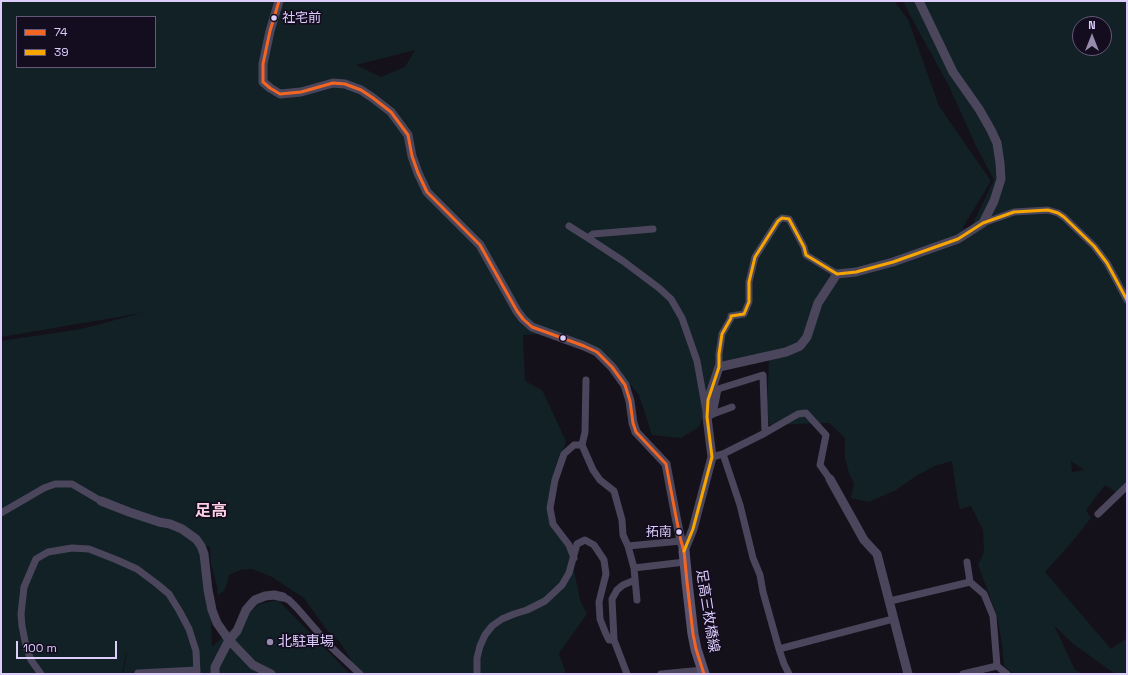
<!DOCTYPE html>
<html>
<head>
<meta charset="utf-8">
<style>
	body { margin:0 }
	#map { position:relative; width:1128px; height:675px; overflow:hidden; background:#15111b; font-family:"Space Grotesk",sans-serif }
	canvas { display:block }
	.frame { position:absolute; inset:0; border:2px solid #dccdfd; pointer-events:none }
	.legend { position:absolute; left:16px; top:16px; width:140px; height:52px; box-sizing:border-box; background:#140d1f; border:1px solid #645a78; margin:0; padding:5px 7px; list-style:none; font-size:12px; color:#dccdfd }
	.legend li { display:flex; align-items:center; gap:8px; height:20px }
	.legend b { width:20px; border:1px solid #645a78 }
	.north { position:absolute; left:1072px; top:16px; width:40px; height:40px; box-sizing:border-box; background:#140d1f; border:1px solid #645a78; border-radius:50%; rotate:0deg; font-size:11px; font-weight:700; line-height:16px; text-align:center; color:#dccdfd }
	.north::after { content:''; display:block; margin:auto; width:14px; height:18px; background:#968bae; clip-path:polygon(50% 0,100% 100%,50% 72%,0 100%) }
	.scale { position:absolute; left:16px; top:641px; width:101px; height:18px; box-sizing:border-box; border:2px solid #dccdfd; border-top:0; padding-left:5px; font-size:12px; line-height:14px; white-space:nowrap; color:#dccdfd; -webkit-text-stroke:3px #140d1f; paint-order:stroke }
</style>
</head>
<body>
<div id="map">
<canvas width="1128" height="675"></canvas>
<div class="frame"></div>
<ul class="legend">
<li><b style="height:5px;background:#f26522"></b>74</li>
<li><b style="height:5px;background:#f7a600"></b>39</li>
</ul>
<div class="north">N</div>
<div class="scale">100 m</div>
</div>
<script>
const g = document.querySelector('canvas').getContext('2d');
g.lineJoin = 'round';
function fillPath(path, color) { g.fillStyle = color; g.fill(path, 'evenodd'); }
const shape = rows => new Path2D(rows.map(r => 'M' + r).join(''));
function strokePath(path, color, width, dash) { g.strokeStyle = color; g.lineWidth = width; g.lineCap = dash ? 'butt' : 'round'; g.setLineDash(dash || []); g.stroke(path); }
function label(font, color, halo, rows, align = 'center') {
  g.font = font + ' "Space Grotesk","Noto Sans JP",sans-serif'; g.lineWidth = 3.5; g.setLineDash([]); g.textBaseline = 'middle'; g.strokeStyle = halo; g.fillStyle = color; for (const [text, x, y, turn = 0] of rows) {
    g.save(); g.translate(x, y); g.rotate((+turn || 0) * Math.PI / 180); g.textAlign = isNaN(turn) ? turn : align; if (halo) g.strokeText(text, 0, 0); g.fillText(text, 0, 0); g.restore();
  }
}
fillPath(shape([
	[1,1,894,1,908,19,939,106,991,181,963,227,966,238,994,180,976,146,949,86,911,17,903,1,1127,1,1127,485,1119,494,1105,485,1086,510,1091,518,1071,543,1045,572,1111,649,1127,638,1127,671,1124,674,1115,674,1072,643,1054,625,1075,670,1082,674,1013,674,1004,665,1002,644,997,616,978,565,984,552,983,530,971,506,960,509,958,502,952,461,935,466,916,476,896,490,869,502,851,498,854,484,849,473,845,458,845,438,829,423,769,425,767,407,769,360,718,371,699,427,681,438,652,435,639,395,605,355,567,340,537,334,523,335,525,381,542,390,566,441,549,503,553,524,569,545,580,600,587,614,559,653,566,674,359,674,340,642,326,629,304,598,272,577,252,569,240,570,229,575,225,590,218,595,217,586,211,564,210,547,201,545,211,619,212,647,259,604,278,600,350,674,123,674,127,652,126,653,122,674,1,674,1,341,81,329,142,313,1,337],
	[17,17,155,17,155,67,17,67],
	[1080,24,1104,24,1104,48,1080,48],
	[415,50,405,67,381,77,356,65],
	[1071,461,1084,470,1072,472]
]), '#112126');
strokePath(shape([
	[983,223,1014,212,1048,210,1058,213,1064,217,1094,246,1107,263,1127,300],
	[569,226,588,238],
	[653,229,593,234,588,238,623,261,659,288,671,299,682,318,697,361,707,417,713,414,718,389,763,375,765,433,723,454,712,457],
	[719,367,719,354,722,334,731,318,731,316,744,314,749,302,749,282,755,257,778,221,782,218,789,219,804,247,806,255,837,274],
	[586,380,585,432,582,445,593,470,600,480,614,491,622,520,623,535,628,546,634,568,637,600],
	[713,414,732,407],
	[765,433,798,414,806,413,826,435,820,465,830,479],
	[723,454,740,505,753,558,760,575,763,592,779,649],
	[1,513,44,488,55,484,72,484,101,501],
	[1098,514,1127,486],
	[628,546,681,541],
	[574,558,569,545,553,524,550,508,555,480,564,454,574,445,582,445],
	[967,562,970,582],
	[634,568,685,562],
	[283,597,289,600,297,608,330,646,360,674],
	[890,601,970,582,984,594,993,616,997,666],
	[41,674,31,660,26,646,22,626,21,614,24,587,36,559,48,552,72,548,89,549,117,560,137,569,157,584,169,594,180,612,189,629,196,651,197,674],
	[138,674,138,673,197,670],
	[477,674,477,658,480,646,485,635,492,626,502,619,514,614,527,610,545,601,562,585,569,573,577,544,585,540,594,545,604,560,606,574,599,602,600,619,606,634,609,640,614,640],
	[627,674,614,640,612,599,617,590,623,585,635,580],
	[661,674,703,670],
	[789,674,784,664,779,649,893,619],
	[963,674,997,666,1007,674]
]), '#4b465c', 7);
strokePath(shape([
	[279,1,270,31,263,64,263,82,270,88,280,94,301,92,333,83,345,84,361,90,373,98,391,112,408,135,412,156,418,173,427,192,480,245,517,311,523,319,532,327,584,346,597,352,612,367,625,385,630,401,633,423,636,432,666,464,676,517,681,541,684,551],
	[830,479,864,540,877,554,908,674],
	[101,501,129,512,159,522,170,524,182,529,196,539,201,546,204,554,208,590,212,610,217,623,229,640,253,665,271,674],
	[684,551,693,529,712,457,707,417,708,400,719,367,786,352,800,346,807,337,818,303,837,274,856,272,893,262,958,239,983,223,994,201,1001,179,1000,163,997,143,991,130,979,109,953,72,919,1],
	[215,674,215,667,229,640,237,631,246,610,252,603,255,600,265,596,274,595,283,597]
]), '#4b465c', 9);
strokePath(shape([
	[684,551,687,582,693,634,696,649,704,674]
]), '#5a526e', 11);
strokePath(shape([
	[279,1,270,31,263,64,263,82,270,88,280,94,301,92,333,83,345,84,361,90,373,98,391,112,408,135,412,156,418,173,427,192,480,245,517,311,523,319,532,327,584,346,597,352,612,367,625,385,630,401,633,423,636,432,666,464,676,517,681,541,684,551,687,582,693,634,696,649,704,674]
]), '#f26522', 3);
strokePath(shape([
	[684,551,693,529,712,457,707,417,708,400,719,367,719,354,722,334,731,318,731,316,744,314,749,302,749,282,755,257,778,221,782,218,789,219,804,247,806,255,837,274,856,272,893,262,958,239,983,223,1014,212,1048,210,1058,213,1064,217,1094,246,1107,263,1127,300]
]), '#f7a600', 3);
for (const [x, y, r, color] of [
	[274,18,3.5,"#dccdfd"],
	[563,338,3.5,"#dccdfd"],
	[679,532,3.5,"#dccdfd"],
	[270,642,4,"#968bae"]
]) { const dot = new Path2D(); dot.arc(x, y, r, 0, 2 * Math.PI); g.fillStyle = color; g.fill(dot); strokePath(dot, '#140d1f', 1.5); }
label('13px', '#dccdfd', '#140d1f', [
	["社宅前",282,18],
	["拓南",672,532,"right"]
], 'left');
label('14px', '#dccdfd', '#140d1f', [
	["足高三枚橋線",707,611,81]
]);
label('14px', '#dccdfd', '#140d1f', [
	["北駐車場",278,642]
], 'left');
label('bold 16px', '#fdcfe3', '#140d1f', [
	["足高",211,512]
]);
</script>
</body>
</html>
